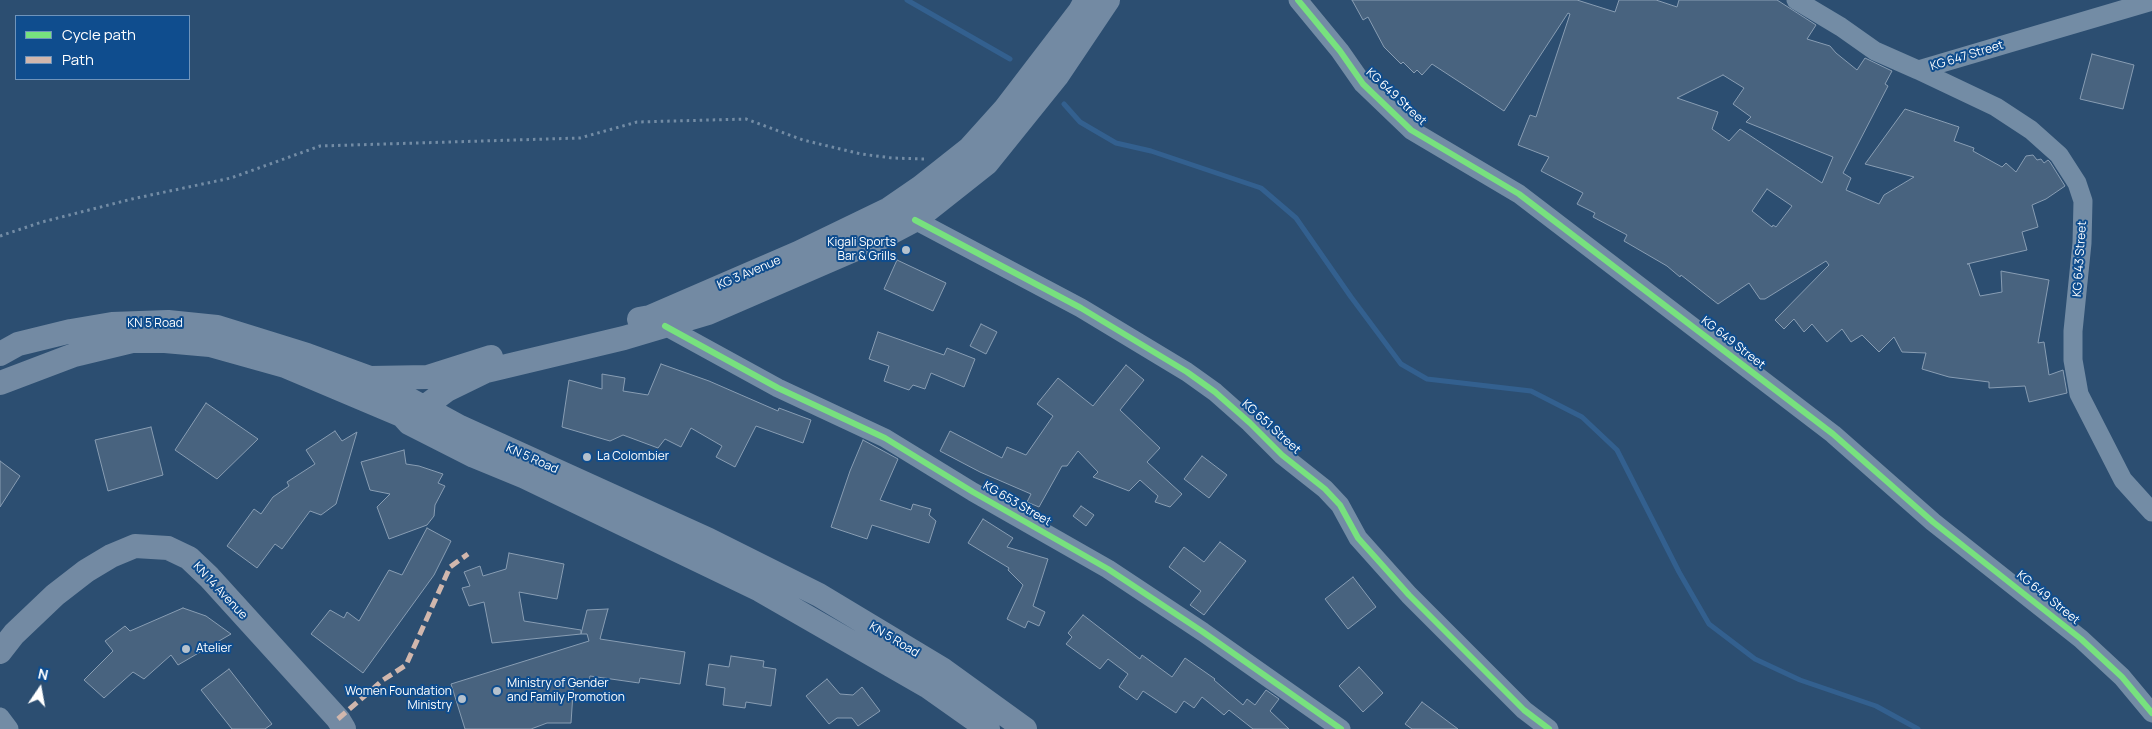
<!DOCTYPE html>
<html>
<head>
<meta charset="utf-8">
<style>
	body { margin:0 }
	#map { position:relative; width:2152px; height:729px; overflow:hidden; background:#2c4e71; font-family:Manrope,sans-serif }
	canvas { display:block }
	.legend { position:absolute; left:15px; top:15px; width:175px; height:65px; box-sizing:border-box; background:#0f4d8e; border:1px solid #6f94bb; margin:0; padding:6px 9px; list-style:none; font-size:15px; color:#fff }
	.legend li { display:flex; align-items:center; gap:10px; height:25px }
	.legend b { width:25px; border:1px solid #6f94bb }
	.north { position:absolute; left:15px; top:664px; width:50px; height:50px; -webkit-text-stroke:4px #0f4d8e; paint-order:stroke; rotate:12deg; font-size:14px; font-weight:700; line-height:20px; text-align:center; color:#fff }
	.north::after { content:''; display:block; margin:auto; width:18px; height:22px; background:#fff; clip-path:polygon(50% 0,100% 100%,50% 72%,0 100%) }
</style>
</head>
<body>
<div id="map">
<canvas width="2152" height="729"></canvas>
<ul class="legend">
<li><b style="height:6px;background:#77e17e"></b>Cycle path</li>
<li><b style="height:6px;background:#d1b7ad"></b>Path</li>
</ul>
<div class="north">N</div>
</div>
<script>
const g = document.querySelector('canvas').getContext('2d');
g.lineJoin = 'round';
const shape = rows => new Path2D(rows.map(r => 'M' + r).join(''));
function strokePath(path, color, width, dash) { g.strokeStyle = color; g.lineWidth = width; g.lineCap = dash ? 'butt' : 'round'; g.setLineDash(dash || []); g.stroke(path); }
function fillPath(path, color) { g.fillStyle = color; g.fill(path, 'evenodd'); }
function label(font, color, halo, rows, align = 'center') {
  g.font = font + ' Manrope,sans-serif'; g.lineWidth = 4; g.setLineDash([]); g.textBaseline = 'middle'; g.strokeStyle = halo; g.fillStyle = color; for (const [text, x, y, turn = 0] of rows) {
    g.save(); g.translate(x, y); g.rotate((+turn || 0) * Math.PI / 180); g.textAlign = isNaN(turn) ? turn : align; if (halo) g.strokeText(text, 0, 0); g.fillText(text, 0, 0); g.restore();
  }
}
strokePath(shape([
	[907,0,1010,59],
	[1064,104,1080,122,1116,143,1151,151,1261,188,1296,218,1351,297,1401,364,1427,379,1531,391,1582,417,1617,450,1679,572,1709,624,1755,659,1800,680,1876,706,1918,729]
]), '#33608f', 5);
const building = shape([
	[1352,0,1577,0,1615,12,1619,0,1656,0,1677,7,1679,0,1777,0,1816,25,1807,39,1830,46,1836,53,1857,70,1865,58,1892,71,1885,84,1888,86,1843,173,1851,178,1846,190,1879,204,1884,195,1914,177,1865,164,1905,109,1959,127,1954,141,1974,148,1973,151,2002,167,2006,163,2016,172,2026,156,2033,155,2037,160,2041,159,2044,163,2048,160,2050,162,2065,186,2046,199,2032,205,2038,227,2022,232,2027,250,1967,264,1969,264,1980,296,2002,292,2001,271,2049,280,2038,343,2044,342,2049,375,2063,370,2067,393,2029,402,2025,386,1989,388,1989,382,1949,377,1922,369,1926,353,1902,352,1894,337,1879,352,1862,335,1851,342,1842,329,1827,342,1812,324,1804,332,1794,319,1784,329,1775,320,1829,265,1826,261,1765,299,1760,299,1749,283,1718,304,1681,275,1680,277,1667,266,1624,241,1627,235,1593,217,1595,213,1577,204,1583,193,1541,171,1549,157,1518,145,1530,115,1536,117,1570,14,1568,13,1504,111,1432,64,1422,75,1417,70,1414,73,1403,62,1401,64,1384,47,1368,17,1363,20,1352,0],
	[1723,75,1744,88,1733,104,1751,117,1746,122,1833,157,1822,183,1740,129,1729,141,1712,129,1718,112,1677,98,1723,75],
	[1767,189,1792,206,1776,227,1773,225,1772,227,1752,211,1767,189],
	[2092,54,2134,65,2123,109,2080,99,2092,54],
	[897,260,946,283,933,311,884,289,897,260],
	[981,324,997,332,986,354,970,346,981,324],
	[878,332,944,355,947,348,975,359,964,387,931,373,925,389,913,385,909,390,884,381,889,366,869,359,878,332],
	[661,364,709,381,778,411,779,408,811,420,803,443,756,426,735,467,716,457,722,446,691,428,681,447,665,439,658,448,623,435,610,441,562,427,569,380,602,389,602,374,625,378,623,391,648,395,661,364],
	[1126,365,1144,380,1120,410,1160,448,1147,462,1182,494,1170,507,1155,502,1158,496,1140,480,1129,491,1093,477,1098,472,1078,451,1067,466,1062,466,1039,507,1027,502,1031,494,980,472,940,451,950,431,1002,458,1007,447,1026,455,1053,416,1037,404,1058,378,1093,406,1126,365],
	[206,403,258,439,217,479,175,450,206,403],
	[151,427,163,475,108,491,95,440,151,427],
	[335,431,342,441,357,432,336,504,321,515,310,511,282,549,275,544,257,568,227,546,254,509,261,514,273,497,289,486,287,482,315,464,306,450,335,431],
	[863,440,898,459,880,500,911,510,913,504,931,509,929,515,936,521,929,543,872,525,867,539,831,527,850,471,863,440],
	[404,450,406,464,419,466,443,474,438,483,445,486,435,505,434,516,427,525,389,539,377,507,390,494,370,490,361,462,404,450],
	[1202,456,1227,475,1209,498,1184,479,1202,456],
	[0,461,20,476,0,507,0,461],
	[1081,506,1094,515,1086,526,1073,516,1081,506],
	[983,519,1013,538,1007,547,1048,559,1033,606,1045,612,1039,626,1028,621,1025,628,1007,619,1023,585,1008,570,1009,568,968,543,983,519],
	[427,528,451,541,434,575,363,673,311,634,330,610,344,618,347,612,359,621,389,570,402,575,427,528],
	[1220,542,1246,561,1204,615,1190,605,1201,591,1169,567,1184,547,1204,562,1220,542],
	[509,553,564,564,557,599,519,592,524,621,581,630,581,634,492,643,484,602,469,606,462,588,470,586,464,572,480,566,483,576,506,569,509,553],
	[1353,577,1376,607,1348,629,1325,599,1353,577],
	[183,608,206,616,231,634,178,665,171,655,144,679,133,672,104,698,84,680,113,651,105,641,125,626,130,631,183,608],
	[608,609,600,639,685,652,680,684,640,678,639,683,590,676,589,681,574,678,571,723,547,723,531,729,465,729,451,684,589,641,587,634,581,634,587,610,608,609],
	[1083,615,1140,659,1142,655,1172,677,1185,658,1215,679,1214,680,1243,705,1247,699,1255,705,1266,690,1279,699,1270,711,1289,729,1253,729,1229,710,1224,715,1202,697,1194,708,1184,701,1176,713,1143,691,1137,700,1119,687,1128,674,1108,659,1100,669,1066,644,1072,637,1068,633,1083,615],
	[731,656,764,661,763,667,776,669,771,706,746,702,745,708,723,705,725,688,706,685,709,664,729,667,731,656],
	[1359,667,1383,693,1363,712,1339,686,1359,667],
	[229,669,272,724,265,729,232,729,201,690,229,669],
	[827,679,840,694,853,695,862,687,880,711,858,726,852,718,837,718,829,724,806,696,827,679],
	[1422,702,1458,729,1412,729,1405,724,1422,702]
]);
fillPath(building, '#48637f');
strokePath(building, '#889db3', 1);
strokePath(shape([
	[0,236,42,222,132,199,231,178,320,146,580,138,637,122,746,119,803,140,861,154,892,158,924,159]
]), '#738ca5', 3, [2.5, 4]);
strokePath(shape([
	[1298,0,1340,51,1363,84,1411,130,1519,194,1833,434,1933,522,2081,639,2122,677,2152,713],
	[1796,0,1841,27,1875,51,1918,70,2152,1],
	[1918,70,1996,107,2031,130,2059,155,2077,183,2083,201,2082,243,2073,331,2073,360,2079,394,2123,480,2152,512],
	[915,220,1081,308,1187,372,1215,392,1250,423,1282,455,1325,489,1340,505,1358,538,1409,595,1524,710,1549,729],
	[665,326,778,388,885,438,973,492,1108,569,1203,632,1341,729],
	[0,717,9,729]
]), '#738ca5', 19);
strokePath(shape([
	[639,319,650,317,798,253,889,209,921,187,969,149,1005,109,1080,11,1086,0],
	[0,354,18,344,71,331,112,324,168,322,217,327,307,355,370,378,460,427,709,540,819,595,942,669,1025,729],
	[370,378,428,377,491,357],
	[0,383,74,355,132,341,165,341,210,345,285,366,401,415],
	[399,412,409,423,474,456,525,477,760,590,927,686,988,729],
	[409,423,423,408,447,390,486,371,624,338,708,313,879,239,915,220,987,163,1057,76,1108,0],
	[0,652,14,634,55,595,86,571,111,556,135,546,168,548,189,558,209,577,338,719,344,729]
]), '#738aa3', 24);
strokePath(shape([
	[338,719,383,680,406,665,450,567,468,554]
]), '#d1b7ad', 5, [10, 5]);
strokePath(shape([
	[1298,0,1340,51,1363,84,1411,130,1519,194,1833,434,1933,522,2081,639,2122,677,2152,713],
	[915,220,1081,308,1187,372,1215,392,1250,423,1282,455,1325,489,1340,505,1358,538,1409,595,1524,710,1549,729],
	[665,326,778,388,885,438,973,492,1108,569,1203,632,1341,729]
]), '#77e17e', 6);
for (const [x, y, r, color] of [
	[906,250,5,"#b5c1cd"],
	[587,457,5,"#b5c1cd"],
	[186,649,5,"#b5c1cd"],
	[497,691,5,"#b5c1cd"],
	[462,699,5,"#b5c1cd"]
]) { const dot = new Path2D(); dot.arc(x, y, r, 0, 2 * Math.PI); g.fillStyle = color; g.fill(dot); strokePath(dot, '#0f4d8e', 2); }
label('12px', '#fff', '#0f4d8e', [
	["KG 647 Street",1967,56,-17],
	["KG 649 Street",1396,97,43],
	["KG 643 Street",2080,259,-86],
	["KG 3 Avenue",749,273,-23],
	["KN 5 Road",155,324],
	["KG 649 Street",1733,343,38],
	["KG 651 Street",1271,427,42],
	["KN 5 Road",532,459,24],
	["KG 653 Street",1017,504,30],
	["KN 14 Avenue",220,591,47],
	["KG 649 Street",2048,598,39],
	["KN 5 Road",894,640,31]
]);
label('12px', '#fff', '#0f4d8e', [
	["Kigali Sports",896,243,"right"],
	["Bar & Grills",896,257,"right"],
	["La Colombier",597,457],
	["Atelier",196,649],
	["Ministry of Gender",507,684],
	["and Family Promotion",507,698],
	["Women Foundation",452,692,"right"],
	["Ministry",452,706,"right"]
], 'left');
</script>
</body>
</html>
